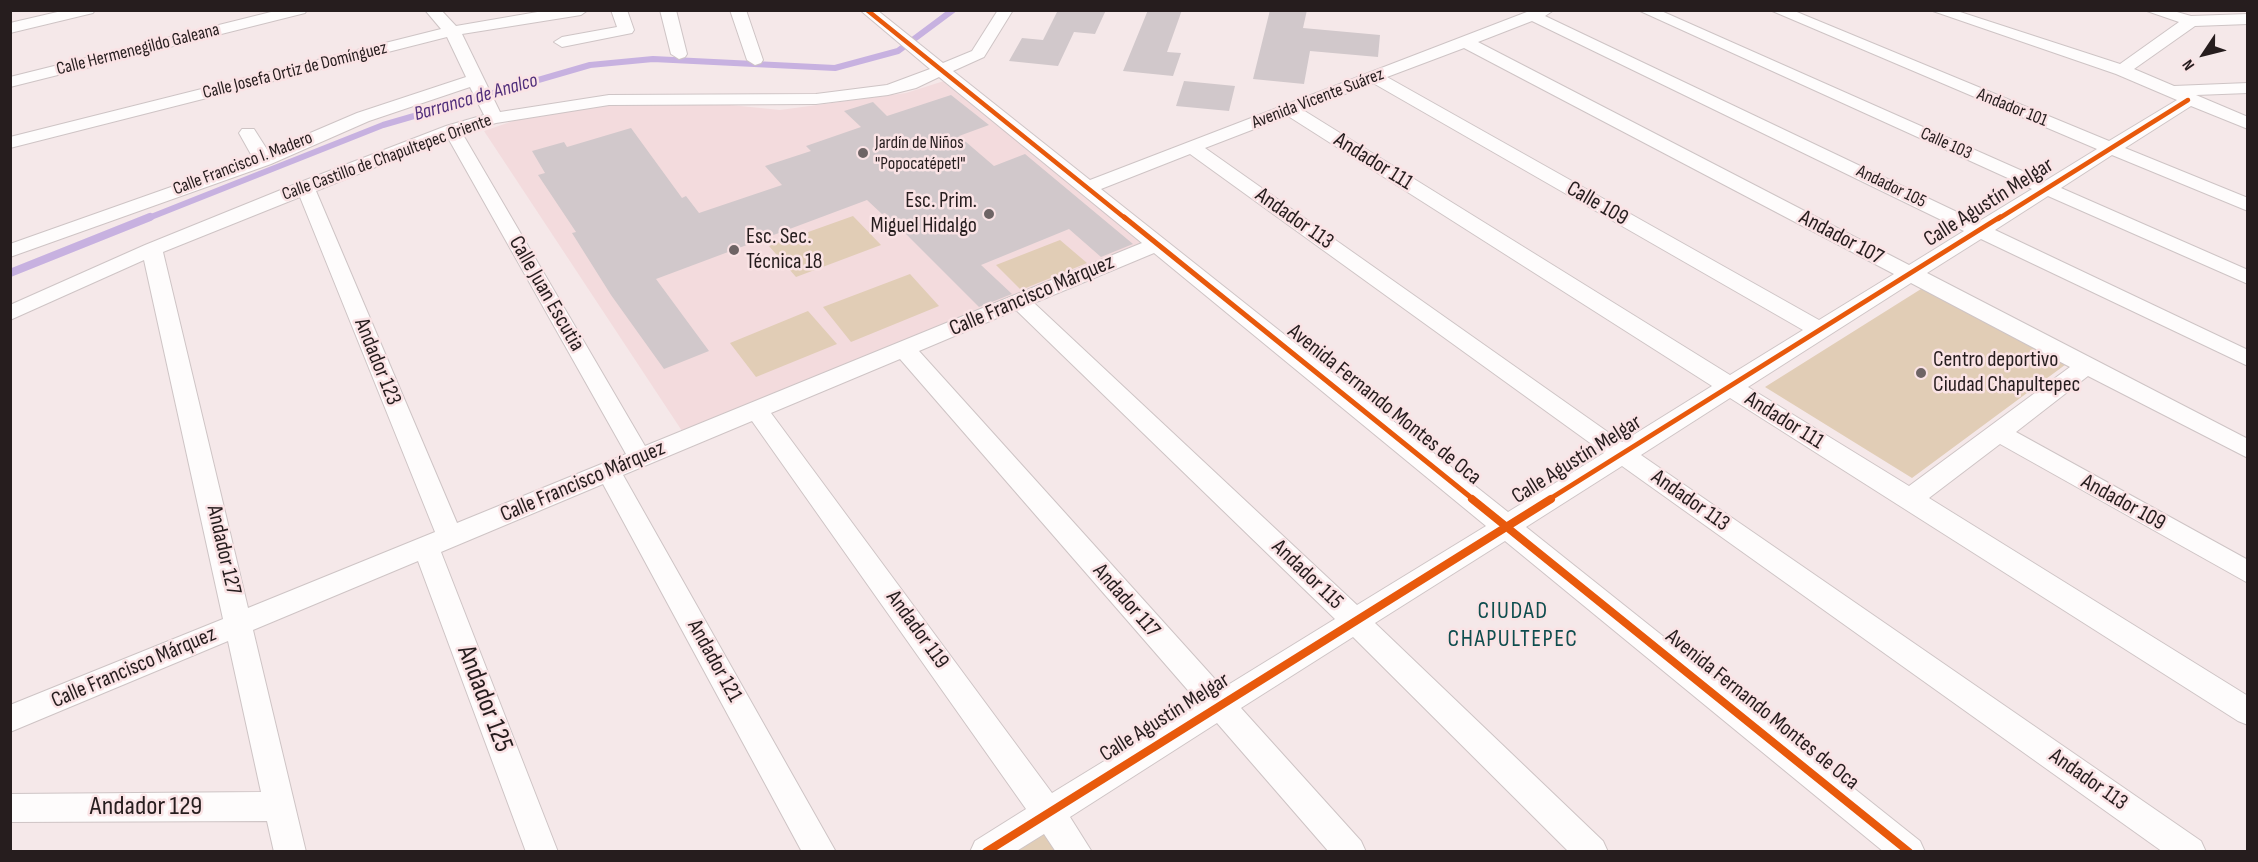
<!DOCTYPE html>
<html>
<head>
<meta charset="utf-8">
<style>
	body { margin:0 }
	#map { position:relative; width:2258px; height:862px; overflow:hidden; background:#f5e8e9; font-family:"Sofia Sans Condensed",sans-serif }
	canvas { display:block }
	.frame { position:absolute; inset:0; border:12px solid #261d1e; pointer-events:none }
	.north { position:absolute; left:2174px; top:24px; width:60px; height:60px; -webkit-text-stroke:4px #fae3e5; paint-order:stroke; rotate:235deg; font-size:16px; font-weight:700; line-height:24px; text-align:center; color:#261d1e }
	.north::after { content:''; display:block; margin:auto; width:21px; height:27px; background:#261d1e; clip-path:polygon(50% 0,100% 100%,50% 72%,0 100%) }
</style>
</head>
<body>
<div id="map">
<canvas width="2258" height="862"></canvas>
<div class="frame"></div>
<div class="north">N</div>
</div>
<script>
const g = document.querySelector('canvas').getContext('2d');
g.lineJoin = 'round';
function fillPath(path, color) { g.fillStyle = color; g.fill(path, 'evenodd'); }
const shape = rows => new Path2D(rows.map(r => 'M' + r).join(''));
function strokePath(path, color, width, dash) { g.strokeStyle = color; g.lineWidth = width; g.lineCap = dash ? 'butt' : 'round'; g.setLineDash(dash || []); g.stroke(path); }
function label(font, color, halo, rows, align = 'center') {
  g.font = font + ' "Sofia Sans Condensed",sans-serif'; g.lineWidth = 5; g.setLineDash([]); g.textBaseline = 'middle'; g.strokeStyle = halo; g.fillStyle = color; for (const [text, x, y, turn = 0] of rows) {
    g.save(); g.translate(x, y); g.rotate((+turn || 0) * Math.PI / 180); g.textAlign = isNaN(turn) ? turn : align; if (halo) g.strokeText(text, 0, 0); g.fillText(text, 0, 0); g.restore();
  }
}
fillPath(shape([
	[944,81,1149,247,686,437,484,131,519,119,613,103,681,100,780,110,906,93]
]), '#f3dbdd');
fillPath(shape([
	[853,216,881,245,796,277,769,246],
	[1060,240,1087,263,1021,290,996,265],
	[910,274,939,306,851,342,823,307],
	[1929,284,2073,359,1912,478,1765,387],
	[808,311,837,344,756,377,730,343],
	[1048,813,1076,852,986,852]
]), '#e1cdb6');
strokePath(shape([
	[146,219,383,125,590,65,653,59,835,68,898,51,953,10]
]), '#c7b1e0', 6);
strokePath(shape([
	[10,273,150,217]
]), '#c7b1e0', 8);
fillPath(shape([
	[1058,10,1106,10,1095,34,1074,32,1058,66,1009,61,1022,38,1043,40],
	[1148,10,1182,10,1167,52,1181,53,1173,76,1123,71],
	[1270,10,1307,10,1303,28,1380,35,1378,57,1310,51,1304,84,1253,79],
	[1184,81,1235,86,1229,111,1176,106],
	[951,95,989,125,959,136,994,166,1025,154,1133,244,1101,257,1069,229,981,265,1012,294,979,307,885,213,882,214,867,200,656,279,709,351,664,369,611,295,572,233,576,232,538,175,545,173,532,151,564,142,567,147,631,128,682,198,686,196,699,213,782,185,765,166,811,151,806,146,861,127,844,111,873,102,887,116]
]), '#d1c8cb');
const minor = shape([
	[66,10,95,10,93,13,10,33,10,23,66,10],
	[279,10,307,10,305,13,10,87,10,77,279,10],
	[425,10,441,10,456,26,549,10,588,10,581,15,462,34,500,112,609,95,816,94,887,85,930,69,860,10,877,10,943,63,972,51,998,10,1013,10,984,57,953,71,1090,180,1532,10,1554,10,1545,16,1978,222,2032,189,1638,10,1659,10,2045,181,2097,149,1770,10,1792,10,2109,141,2177,100,2116,74,1930,10,1954,10,2120,64,2179,22,2144,10,2170,10,2191,16,2248,14,2248,24,2195,26,2134,69,2174,86,2248,83,2248,93,2196,95,2248,117,2248,129,2191,106,2125,148,2248,198,2248,211,2112,155,2061,188,2248,270,2248,284,2048,196,1995,230,2248,350,2248,366,1981,239,1927,273,2248,439,2248,458,2088,376,2016,432,2248,560,2248,583,2000,444,1929,498,2248,696,2248,725,2238,721,1730,398,1641,455,2201,841,2206,852,2163,852,1622,466,1526,527,1920,841,1925,852,1884,852,1505,541,1375,623,1603,841,1608,852,1569,852,1353,637,1241,708,1361,841,1366,852,1329,852,1217,723,1070,817,1092,852,1056,852,1044,834,1015,852,970,852,975,841,1026,809,752,421,623,475,836,852,802,852,603,484,441,552,558,852,526,852,418,561,253,630,306,852,274,852,267,821,10,822,10,794,261,792,228,641,10,732,10,705,223,619,144,260,10,320,10,305,145,245,298,183,446,126,484,115,470,87,369,121,271,164,10,257,10,244,253,158,239,133,242,129,254,129,268,151,357,113,466,77,447,37,10,148,10,137,441,29,425,10],
	[1532,21,1964,231,1909,265,1478,42,1532,21],
	[1464,48,1894,274,1819,320,1387,77,1464,48],
	[939,77,1142,243,645,446,462,133,496,123,609,105,816,104,888,95,916,88,939,77],
	[1373,83,1803,330,1730,375,1303,110,1373,83],
	[1288,116,1712,386,1622,442,1205,148,1288,116],
	[448,138,626,454,457,523,316,191,448,138],
	[1190,154,1604,453,1508,512,1101,189,1190,154],
	[300,197,435,532,248,608,163,252,300,197],
	[1154,253,1486,526,1357,605,1034,303,1154,253],
	[1911,283,2070,367,1909,486,1748,387,1911,283],
	[1016,310,1335,619,1223,688,919,351,1016,310],
	[900,359,1199,703,1052,793,771,413,900,359],
	[611,10,627,10,634,30,632,33,562,47,554,42,562,37,617,27,611,10],
	[660,10,676,10,687,54,685,57,679,59,671,54,660,10],
	[730,10,746,10,763,60,761,63,755,65,747,60,730,10]
]);
strokePath(minor, '#cec4c5', 2);
fillPath(minor, '#fefcfc');
strokePath(shape([
	[867,10,1126,219],
	[1998,219,2188,100]
]), '#e8590c', 4.5);
strokePath(shape([
	[1124,217,1474,500],
	[1548,500,2000,217]
]), '#e8590c', 5);
strokePath(shape([
	[1472,499,1909,852],
	[986,852,1551,499]
]), '#e8590c', 8);
for (const [x, y, r, color] of [
	[863,153,6,"#6e6465"],
	[989,214,6,"#6e6465"],
	[734,250,6,"#6e6465"],
	[1921,373,6,"#6e6465"]
]) { const dot = new Path2D(); dot.arc(x, y, r, 0, 2 * Math.PI); g.fillStyle = color; g.fill(dot); strokePath(dot, '#fae3e5', 2); }
label('18px', '#261d1e', '#fae3e5', [
	["Calle Hermenegildo Galeana",138,50,-14],
	["Calle Josefa Ortiz de Domínguez",295,71,-14],
	["Avenida Vicente Suárez",1318,99,-21],
	["Andador 101",2012,108,22],
	["Calle 103",1946,144,24],
	["Calle Castillo de Chapultepec Oriente",387,158,-20],
	["Calle Francisco I. Madero",243,164,-21],
	["Andador 105",1891,187,26]
]);
label('18px', '#261d1e', '#fae3e5', [
	["Jardín de Niños",875,143],
	["\"Popocatépetl\"",875,164]
], 'left');
label('italic 20px', '#502e7b', '#fae3e5', [
	["Barranca de Analco",476,98,-16]
]);
label('22px', '#261d1e', '#fae3e5', [
	["Andador 111",1373,162,32],
	["Calle Agustín Melgar",1989,203,-32],
	["Calle 109",1597,204,30],
	["Andador 113",1294,219,35],
	["Andador 107",1841,238,28],
	["Calle Juan Escutia",546,294,60],
	["Calle Francisco Márquez",1032,296,-23],
	["Andador 123",377,362,68],
	["Avenida Fernando Montes de Oca",1384,405,39],
	["Andador 111",1784,421,32],
	["Calle Agustín Melgar",1577,460,-32],
	["Calle Francisco Márquez",583,482,-23],
	["Andador 113",1690,501,35],
	["Andador 109",2123,503,29],
	["Andador 127",223,550,77],
	["Andador 115",1307,575,44],
	["Andador 117",1126,601,49],
	["Andador 119",917,630,54],
	["Andador 121",714,661,61],
	["Calle Francisco Márquez",134,668,-23],
	["Avenida Fernando Montes de Oca",1762,710,39],
	["Calle Agustín Melgar",1165,718,-32],
	["Andador 113",2088,780,35]
]);
label('22px', '#261d1e', '#fae3e5', [
	["Esc. Prim.",977,201,"right"],
	["Miguel Hidalgo",977,226,"right"],
	["Esc. Sec.",746,237],
	["Técnica 18",746,262],
	["Centro deportivo",1933,360],
	["Ciudad Chapultepec",1933,385]
], 'left');
g.letterSpacing = '1.5px';
label('24px', '#0e4d4e', '#fae3e5', [
	["CIUDAD",1513,612],
	["CHAPULTEPEC",1513,640]
]);
g.letterSpacing = '0px';
label('27px', '#261d1e', '#fae3e5', [
	["Andador 125",484,699,69],
	["Andador 129",146,807]
]);
</script>
</body>
</html>
